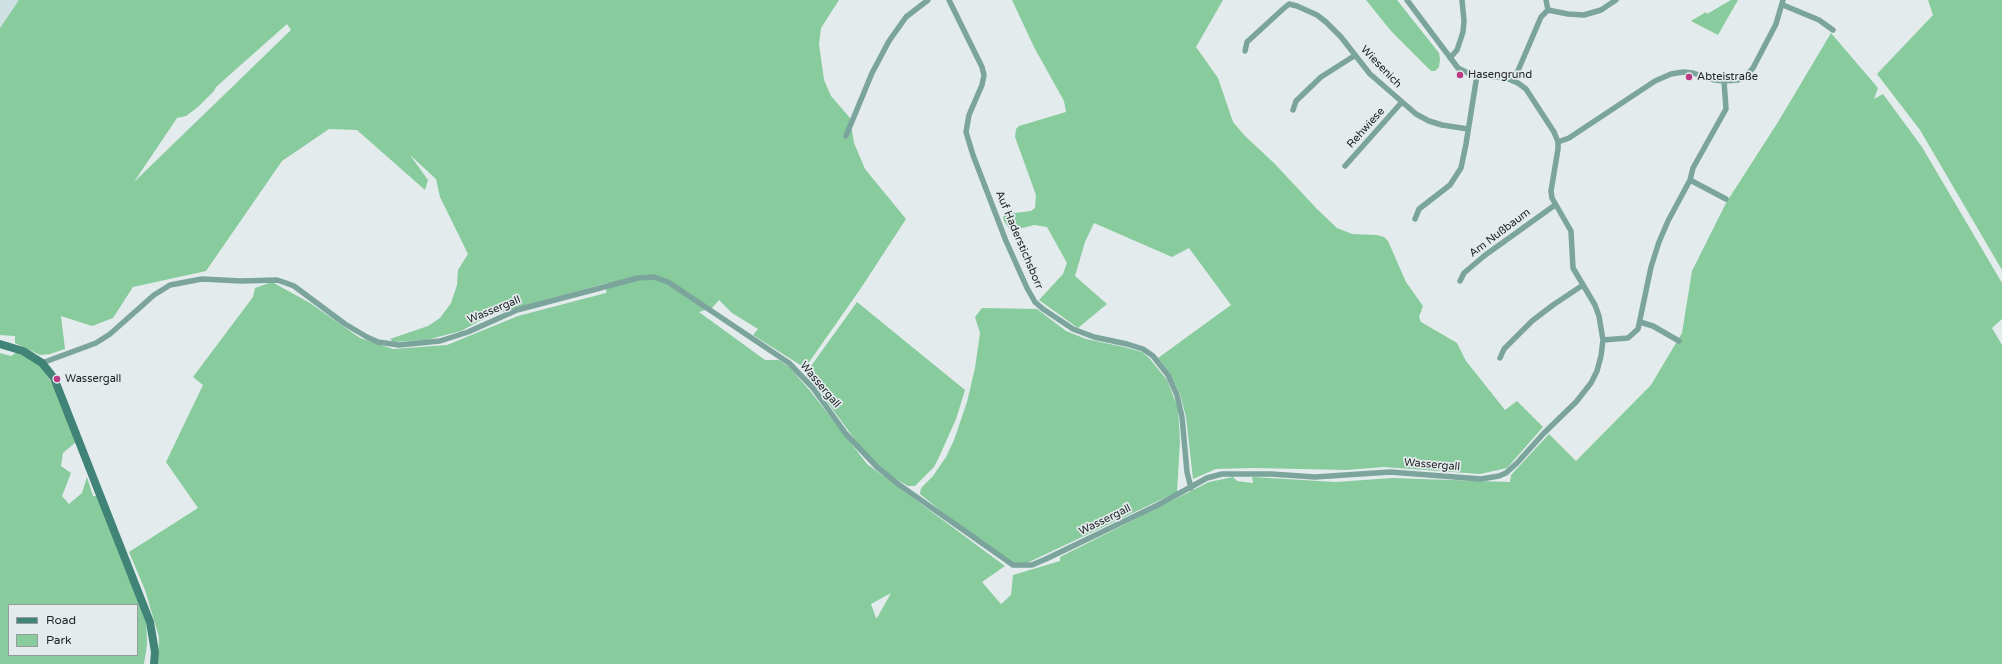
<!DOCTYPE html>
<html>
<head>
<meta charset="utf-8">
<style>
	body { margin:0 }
	#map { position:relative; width:2002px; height:664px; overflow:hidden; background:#e3ebed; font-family:"Varela Round",sans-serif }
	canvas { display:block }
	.legend { position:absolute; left:8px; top:604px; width:130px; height:52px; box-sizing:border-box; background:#e3ebed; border:1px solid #969c9d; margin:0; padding:5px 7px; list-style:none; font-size:12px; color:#232626 }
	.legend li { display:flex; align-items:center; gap:8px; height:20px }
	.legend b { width:20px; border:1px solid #969c9d }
</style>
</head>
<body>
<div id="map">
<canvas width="2002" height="664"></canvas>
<ul class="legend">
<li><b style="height:5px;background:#408377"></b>Road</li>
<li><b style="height:11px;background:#88cb9c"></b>Park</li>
</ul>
</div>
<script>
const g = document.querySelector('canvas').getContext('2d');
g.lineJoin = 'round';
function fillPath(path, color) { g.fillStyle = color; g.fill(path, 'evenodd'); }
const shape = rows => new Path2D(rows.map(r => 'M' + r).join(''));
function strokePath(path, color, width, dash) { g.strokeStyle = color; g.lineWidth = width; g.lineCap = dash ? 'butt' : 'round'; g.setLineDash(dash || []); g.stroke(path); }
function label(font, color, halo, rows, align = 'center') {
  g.font = font + ' "Varela Round",sans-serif'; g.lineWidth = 3.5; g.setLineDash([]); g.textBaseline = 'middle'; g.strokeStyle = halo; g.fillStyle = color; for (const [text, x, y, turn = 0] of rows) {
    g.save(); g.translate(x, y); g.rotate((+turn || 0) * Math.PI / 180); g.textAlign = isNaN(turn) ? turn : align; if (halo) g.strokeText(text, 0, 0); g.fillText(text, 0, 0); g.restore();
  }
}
fillPath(shape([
	[0,0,19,0,0,28]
]), '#cfe0e3');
fillPath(shape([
	[19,0,839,0,821,28,819,44,824,80,831,96,850,118,854,143,865,169,906,219,861,288,805,368,753,335,758,329,732,313,719,300,712,308,699,312,765,360,779,360,789,367,811,392,867,464,1005,566,982,582,1001,604,1011,595,1013,575,1060,561,1060,557,1209,482,1233,477,1237,481,1253,483,1252,477,1336,482,1392,478,1510,482,1511,475,1549,434,1576,461,1651,385,1682,333,1692,271,1726,203,1778,122,1831,33,1878,88,1874,99,1883,94,1922,147,2002,283,2002,319,1992,328,2002,345,2002,664,158,664,159,637,145,590,129,552,198,508,166,462,203,385,193,377,253,297,255,288,272,282,310,303,360,338,393,349,447,345,518,316,606,293,607,283,491,315,461,331,426,340,393,342,390,339,428,326,440,318,451,303,457,285,458,270,468,254,440,197,436,179,410,155,428,180,425,190,357,130,329,129,282,161,206,271,133,287,113,318,92,326,61,316,65,349,50,354,40,355,15,343,15,336,0,335,0,28],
	[287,24,291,30,134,182,177,118,186,116,198,107,214,91,216,87],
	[891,593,877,618,876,618,871,604],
	[1012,0,1223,0,1196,47,1218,78,1233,122,1244,135,1274,163,1317,209,1337,228,1352,234,1377,235,1384,237,1388,241,1406,282,1423,306,1419,317,1421,322,1457,343,1466,361,1505,410,1517,401,1543,427,1507,468,1480,474,1384,467,1346,470,1252,468,1216,469,1193,479,1186,417,1180,394,1170,373,1158,358,1231,305,1189,248,1172,257,1094,223,1085,242,1075,276,1107,304,1078,328,1039,300,1063,274,1067,263,1047,227,1034,225,1011,231,1004,221,1003,217,1006,214,1031,211,1035,208,1036,195,1015,137,1016,129,1019,126,1066,112,1064,101,1034,47],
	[1366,0,1397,0,1439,53,1440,59,1439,67,1435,71,1431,71,1391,31],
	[1731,0,1738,0,1718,35,1691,21,1706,12,1707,14],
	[1928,0,2002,0,2002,270,1920,130,1877,74,1933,15],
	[857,302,965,390,956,419,940,455,934,467,915,486,908,486,891,476,871,459,856,441,806,373],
	[982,308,1037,309,1066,331,1086,339,1124,347,1142,352,1150,359,1167,380,1178,408,1180,441,1177,492,1027,563,1011,562,951,519,920,494,921,488,933,476,946,457,954,440,967,402,975,368,980,333,975,317],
	[17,352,41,367,55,388,76,442,63,453,61,466,71,473,62,496,69,504,82,493,87,477,93,496,97,496,146,615,147,645,144,664,0,664,0,353,11,356],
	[9,605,137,605,137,655,9,655]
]), '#88cb9c');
strokePath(shape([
	[949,0,982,67,984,75,982,85,969,115,966,132,973,155,1006,241,1027,288,1035,302,1043,309,1073,329,1094,337,1127,344,1143,349,1153,356,1168,375,1177,395,1182,417,1187,472,1191,488],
	[1546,0,1548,10],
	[1783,5,1819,20,1833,30],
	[1548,10,1568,14,1584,15,1601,10,1616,0],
	[1245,51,1247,42,1283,9,1289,4,1297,6,1317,15,1326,22,1341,37,1370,74,1416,114,1429,121,1442,125,1468,129],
	[1450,58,1457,50,1463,32,1464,21,1462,0],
	[1514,80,1541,17,1548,10],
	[1293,110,1296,101,1321,77,1354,56],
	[846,136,872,73,889,41,906,17,928,0],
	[1558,142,1569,138,1655,81,1671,74,1683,72,1693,73,1714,80,1724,81,1738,80,1745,77,1753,68,1776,24,1783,0],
	[1345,166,1402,102],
	[1690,180,1726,199],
	[1415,219,1419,209,1450,185,1461,168,1466,144,1477,75],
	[1460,281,1464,273,1484,256,1555,205],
	[1640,322,1653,326,1679,341],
	[1603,340,1628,338,1638,329,1651,267,1659,242,1668,221,1690,180,1693,168,1726,109,1724,81],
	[1500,358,1504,349,1532,321,1553,305,1583,285],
	[42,363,96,343,110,334,154,295,170,285,202,279,241,281,277,280,286,283,294,286,345,324,367,337,378,342,399,345,440,341,468,332,517,310,638,278,654,277,668,282,789,363,813,388,846,434,877,467,898,484,1013,565,1032,565,1046,559,1158,505,1207,478,1222,474,1271,474,1315,477,1390,472,1481,479,1499,476,1506,473,1517,463,1544,433,1576,402,1591,383,1597,371,1601,356,1603,340,1599,316,1595,305,1573,268,1571,231,1552,198,1551,191,1558,149,1558,142,1554,132,1526,89,1518,83,1506,78,1470,74,1458,68,1407,0]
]), '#7ba59c', 5.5);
strokePath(shape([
	[0,344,23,351,42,363,54,378,150,622,155,652,154,664]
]), '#408377', 8);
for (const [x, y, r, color] of [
	[1460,75,4,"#bb3983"],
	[1689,77,4,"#bb3983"],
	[57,379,4,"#bb3983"]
]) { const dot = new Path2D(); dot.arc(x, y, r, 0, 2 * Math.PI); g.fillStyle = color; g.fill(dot); strokePath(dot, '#e3ebed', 1.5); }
label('11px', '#232626', '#e3ebed', [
	["Wiesenich",1381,67,46],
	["Rehwiese",1366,128,-48],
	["Am Nußbaum",1500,233,-37],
	["Auf Haderstichsborr",1019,240,67],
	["Wassergall",494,310,-22],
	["Wassergall",820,385,50],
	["Wassergall",1432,465,5],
	["Wassergall",1105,520,-26]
]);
label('11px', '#232626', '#e3ebed', [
	["Hasengrund",1468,75],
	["Abteistraße",1697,77],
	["Wassergall",65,379]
], 'left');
</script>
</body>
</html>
